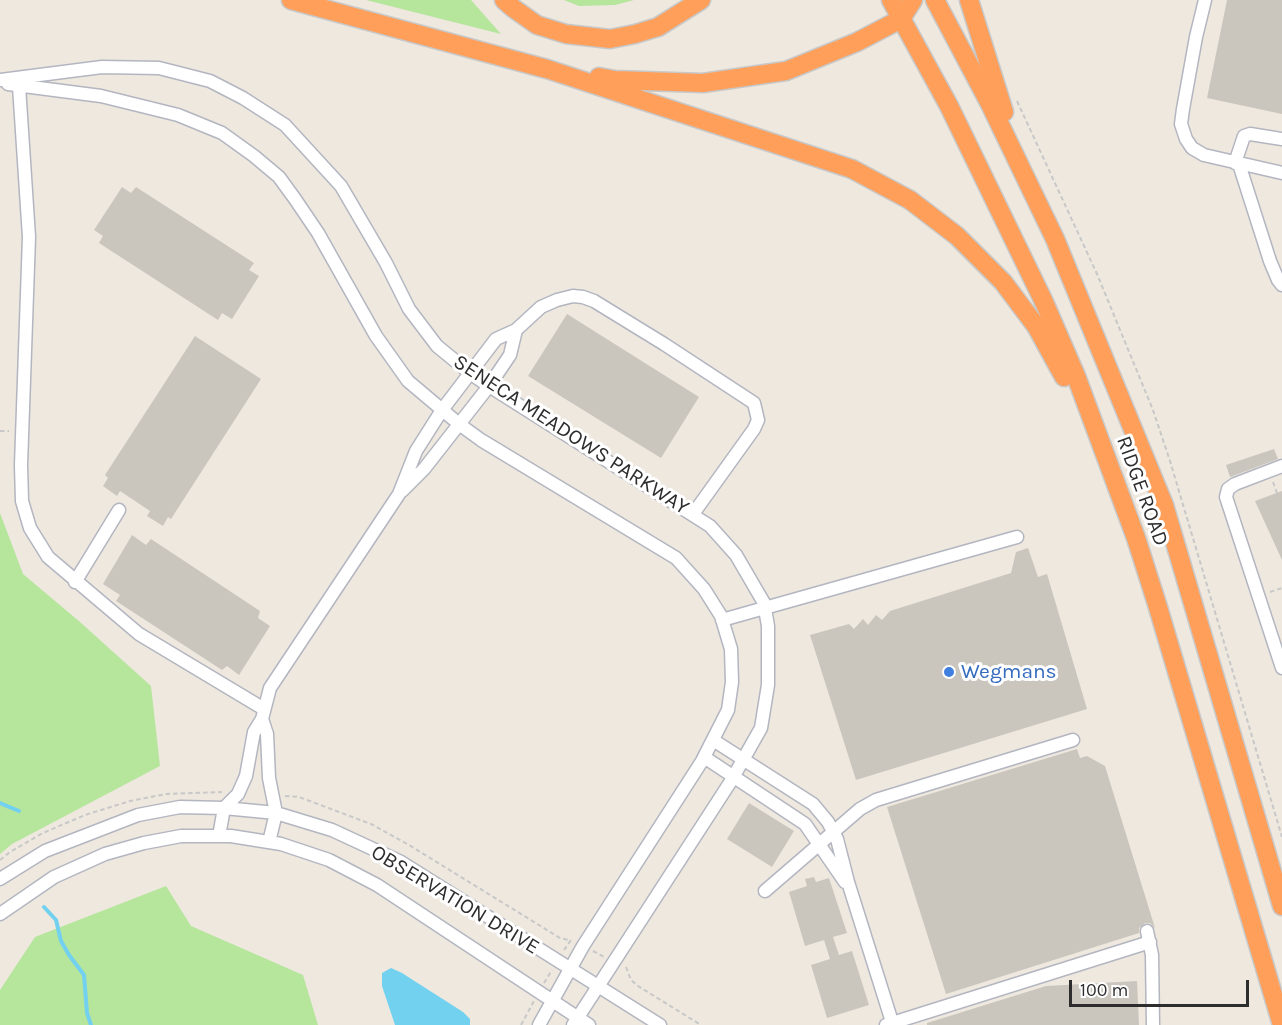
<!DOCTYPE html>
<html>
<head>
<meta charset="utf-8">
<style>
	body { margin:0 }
	#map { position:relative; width:1282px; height:1025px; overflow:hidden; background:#eee8df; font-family:Karla,sans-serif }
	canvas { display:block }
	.scale { position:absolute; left:1069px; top:980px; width:180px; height:27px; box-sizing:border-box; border:3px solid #2d2d2d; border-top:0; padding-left:8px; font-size:18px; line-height:21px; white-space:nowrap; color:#2d2d2d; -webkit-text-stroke:4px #fff; paint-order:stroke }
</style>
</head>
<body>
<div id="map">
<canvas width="1282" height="1025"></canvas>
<div class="scale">100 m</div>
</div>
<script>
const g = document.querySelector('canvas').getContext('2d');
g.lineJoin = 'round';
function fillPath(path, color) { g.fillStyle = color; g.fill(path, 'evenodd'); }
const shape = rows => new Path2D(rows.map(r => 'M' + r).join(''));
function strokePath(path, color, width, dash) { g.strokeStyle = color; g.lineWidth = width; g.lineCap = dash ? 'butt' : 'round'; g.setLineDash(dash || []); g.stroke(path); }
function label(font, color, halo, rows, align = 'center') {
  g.font = font + ' Karla,sans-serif'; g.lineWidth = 6; g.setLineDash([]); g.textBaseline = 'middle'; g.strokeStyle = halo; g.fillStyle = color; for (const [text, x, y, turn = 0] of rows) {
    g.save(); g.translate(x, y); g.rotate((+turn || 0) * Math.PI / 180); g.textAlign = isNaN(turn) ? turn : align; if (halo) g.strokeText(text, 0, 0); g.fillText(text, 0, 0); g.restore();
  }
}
fillPath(shape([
	[366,0,471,0,501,34],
	[564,0,634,0,615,5,579,6],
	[0,513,23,574,80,622,151,686,160,766,12,844,0,854],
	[166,886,191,926,303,975,318,1025,0,1025,0,990,35,937]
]), '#b6e59c');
fillPath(shape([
	[391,968,402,973,463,1012,470,1019,470,1025,395,1025,382,986,382,973]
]), '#73d1f0');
strokePath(shape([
	[0,803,19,811],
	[44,907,56,920,61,941,69,955,84,975,87,1013,91,1025]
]), '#73d1f0', 4);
fillPath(shape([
	[1227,0,1282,0,1282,114,1207,98],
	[122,187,131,193,136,187,254,263,249,270,259,276,232,319,222,313,218,320,99,243,103,236,94,230],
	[567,314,699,397,661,458,528,376],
	[195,336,261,379,171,519,168,517,163,526,147,516,150,511,120,491,117,496,103,486,108,478,105,475],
	[1274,449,1278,459,1230,477,1226,465],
	[1282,491,1282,560,1255,501],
	[132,535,146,545,151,539,260,611,258,618,270,626,239,675,227,666,222,670,116,601,120,595,103,584],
	[1028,548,1038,577,1047,574,1087,709,856,780,810,635,849,624,854,629,863,619,868,625,876,615,882,620,890,611,1011,573,1016,552],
	[1077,749,1080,758,1087,756,1105,766,1155,928,1150,923,1145,923,1139,928,1139,933,946,994,887,807],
	[749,803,794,831,772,867,727,839],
	[814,877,816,882,829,878,847,933,833,937,839,955,852,951,869,1005,827,1018,811,965,830,959,824,940,805,946,789,892,807,886,805,879],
	[1137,981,1139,1025,927,1025,927,1023,1046,986]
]), '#cac6be');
const minor = shape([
	[1205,0,1196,37,1183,109,1181,124,1186,139,1192,148,1204,155,1282,173],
	[0,80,102,67,159,68,210,81,243,98,285,125,341,186,386,263,409,309,437,346,470,373,489,386,710,526,736,555,764,603,768,626,768,685,761,728,731,781,573,1025],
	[8,84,101,96,178,115,222,133,254,156,279,177,295,199,318,233,376,336,408,381,459,424,481,440,676,558,704,589,721,616,731,649,732,682,728,710,702,761,583,946,539,1025],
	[19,86,29,237,21,465,22,501,30,528,48,557,139,634,264,709],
	[1235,163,1244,136,1250,134,1282,139],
	[1239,164,1270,261,1278,280,1282,285],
	[1282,466,1235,484,1228,489,1226,497,1282,668],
	[402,491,424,469,489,386,510,355,516,330],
	[75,582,119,510],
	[722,620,1017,537],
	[262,719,270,688,399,494,416,451,442,410,496,339,516,330,541,307,557,300,573,296,583,297,594,301,664,344,754,403,758,420,754,429,693,514],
	[713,740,813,804,828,822,837,839,848,882,893,1025],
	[704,757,805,824,845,882],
	[219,836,224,808,238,794,246,776,254,732,262,719,267,734,269,778,276,813,269,842],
	[0,879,45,851,138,815,180,807,224,808,276,813,332,830,401,862,660,1025],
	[765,891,860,809,876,800,1073,740],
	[0,914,54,877,105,854,144,843,181,836,231,836,281,844,329,860,377,885,589,1025],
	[1147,931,1152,955,1153,1025],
	[886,1025,1150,942]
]);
const highway = shape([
	[291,0,547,69,852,169,910,200,957,236,1003,282,1036,326,1064,377],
	[504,0,513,8,537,25,566,34,610,39,635,34,658,27,701,0],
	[891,0,949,106,1044,302,1076,376,1136,538,1157,604,1282,1025],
	[935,0,990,104,1055,239,1164,505,1282,906],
	[969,0,1004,112],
	[599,77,615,80,703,83,786,71,857,42,901,19,913,0]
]);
strokePath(minor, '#b3b6c0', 15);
strokePath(highway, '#c8c8c8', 21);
strokePath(shape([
	[1017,101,1097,274,1153,410,1170,461,1282,837],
	[0,431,9,431],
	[1273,482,1277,493],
	[1270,592,1282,588],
	[285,796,299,797,371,824,409,845,560,938,569,940],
	[0,860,10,852,43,833,85,815,130,801,166,794,222,792],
	[564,950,571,940],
	[593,951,604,957],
	[626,967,631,980,638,986,701,1025],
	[544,983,552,970],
	[521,1025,534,1001]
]), '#c8c8c8', 2, [4.5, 3]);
strokePath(minor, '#fff', 12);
strokePath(highway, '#ff9f5a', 18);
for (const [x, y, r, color] of [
	[949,672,6,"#3f7fe0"]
]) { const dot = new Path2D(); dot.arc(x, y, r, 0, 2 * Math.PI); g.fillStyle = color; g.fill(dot); strokePath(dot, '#fff', 2); }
label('21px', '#2d2d2d', '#fff', [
	["SENECA MEADOWS PARKWAY",571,435,33],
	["RIDGE ROAD",1142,491,70],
	["OBSERVATION DRIVE",455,900,31]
]);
label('21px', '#366cbe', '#fff', [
	["Wegmans",961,672]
], 'left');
</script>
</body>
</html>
